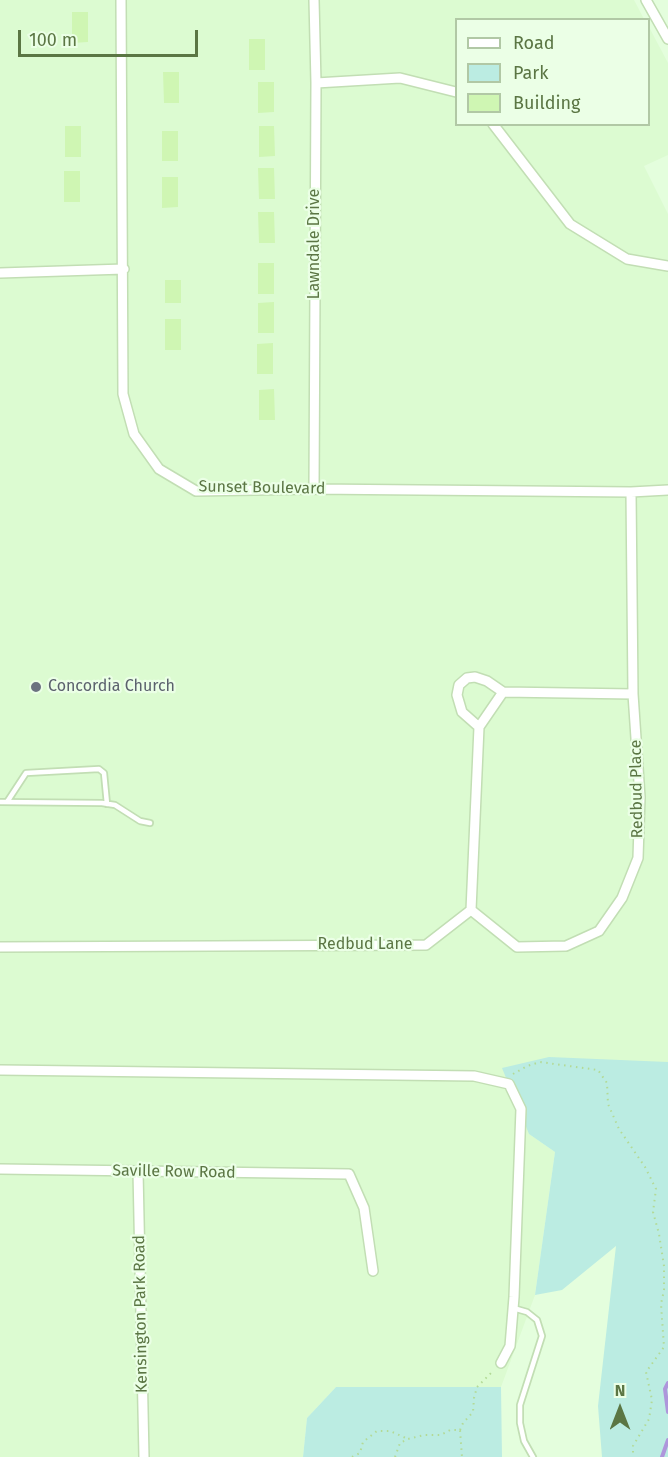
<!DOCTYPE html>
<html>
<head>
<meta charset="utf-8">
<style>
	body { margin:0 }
	#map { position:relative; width:668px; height:1457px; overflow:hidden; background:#e4fedd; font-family:"Fira Sans",sans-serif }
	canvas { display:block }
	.legend { position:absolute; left:455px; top:18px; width:195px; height:108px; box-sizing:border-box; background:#ebffe6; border:2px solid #b1c8a5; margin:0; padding:8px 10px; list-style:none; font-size:18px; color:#5b7644 }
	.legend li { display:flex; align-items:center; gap:12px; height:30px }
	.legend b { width:30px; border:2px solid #b1c8a5 }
	.north { position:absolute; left:590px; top:1379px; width:60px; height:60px; -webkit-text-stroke:4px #ebffe6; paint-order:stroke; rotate:0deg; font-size:16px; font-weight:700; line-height:24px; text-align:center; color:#5b7644 }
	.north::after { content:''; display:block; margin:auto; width:21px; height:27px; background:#5b7644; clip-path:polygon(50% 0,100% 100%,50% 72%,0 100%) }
	.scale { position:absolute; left:18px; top:30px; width:180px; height:27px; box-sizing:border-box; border:3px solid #5b7644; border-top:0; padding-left:8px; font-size:18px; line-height:21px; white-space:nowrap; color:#5b7644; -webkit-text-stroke:4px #ebffe6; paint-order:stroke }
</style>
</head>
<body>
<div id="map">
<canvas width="668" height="1457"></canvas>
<ul class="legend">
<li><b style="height:8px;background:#fff"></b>Road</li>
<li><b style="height:16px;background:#bbece2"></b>Park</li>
<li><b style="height:16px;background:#cff6b3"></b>Building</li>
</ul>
<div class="north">N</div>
<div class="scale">100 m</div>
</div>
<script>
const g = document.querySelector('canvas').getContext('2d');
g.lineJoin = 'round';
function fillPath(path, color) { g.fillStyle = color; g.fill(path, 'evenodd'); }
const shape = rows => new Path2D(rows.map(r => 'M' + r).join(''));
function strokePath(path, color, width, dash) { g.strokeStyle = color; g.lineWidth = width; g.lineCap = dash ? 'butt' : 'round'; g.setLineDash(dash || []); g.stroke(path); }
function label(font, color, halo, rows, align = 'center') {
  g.font = font + ' "Fira Sans",sans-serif'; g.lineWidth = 4.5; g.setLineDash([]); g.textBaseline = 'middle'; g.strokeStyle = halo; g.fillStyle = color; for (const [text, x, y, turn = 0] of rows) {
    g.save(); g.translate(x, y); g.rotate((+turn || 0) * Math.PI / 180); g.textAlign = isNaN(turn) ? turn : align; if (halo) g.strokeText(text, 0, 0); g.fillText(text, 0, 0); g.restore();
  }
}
fillPath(shape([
	[0,0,634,0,644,19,456,20,456,124,648,124,649,27,668,63,668,155,644,166,668,214,668,1065,529,1134,555,1152,535,1295,501,1387,336,1387,307,1418,303,1457,0,1457]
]), '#dcfbd1');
fillPath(shape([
	[549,1057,668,1062,668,1457,602,1457,598,1406,616,1246,562,1290,535,1295,555,1152,529,1134,502,1068],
	[336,1387,501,1387,502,1457,303,1457,307,1418]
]), '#bbece2');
strokePath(shape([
	[668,1383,665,1389,668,1412],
	[662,1457,668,1440]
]), '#ae96db', 4);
fillPath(shape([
	[72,12,88,12,88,42,72,43],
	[249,39,265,39,265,70,249,70],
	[163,72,179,72,179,103,164,103],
	[258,82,274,82,274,112,258,113],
	[65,126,81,126,81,157,65,157],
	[259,126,274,126,275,156,259,157],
	[162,131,178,131,178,161,162,161],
	[258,168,274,168,275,199,259,199],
	[64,171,80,171,80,202,64,202],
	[162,177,178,177,178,207,162,208],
	[258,212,274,212,275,243,259,243],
	[258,263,274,263,274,294,258,294],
	[165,280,181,280,181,303,165,303],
	[274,302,274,333,258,333,258,303],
	[165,319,181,319,181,350,165,350],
	[273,343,273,374,257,374,257,344],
	[274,389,275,420,259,420,259,390]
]), '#cff6b3');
const lane = shape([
	[0,802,102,803,115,805,140,821,150,823],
	[7,802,26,773,99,769,104,773,107,804],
	[513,1308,527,1312,537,1320,542,1336,520,1405,520,1423,524,1441,533,1457]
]);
const street = shape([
	[121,0,123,394,134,434,159,469,196,491,314,489,631,492,668,490],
	[646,0,668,39],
	[316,83,400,78,456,92],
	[493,124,570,224,627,259,668,266],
	[0,273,124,269],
	[314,489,316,83,314,0],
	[479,727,462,712,457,695,459,685,467,678,475,677,487,681,503,692],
	[471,910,517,947,566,946,599,931,622,898,638,858,640,797,633,694,631,492],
	[0,947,426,945,471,910,479,727,503,692,633,694],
	[0,1070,474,1076,509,1084,521,1109,514,1297,510,1346,501,1363],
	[0,1169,349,1174,364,1208,373,1271],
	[138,1171,144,1457]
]);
strokePath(lane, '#c2deb4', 8);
strokePath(street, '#c2deb4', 12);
strokePath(shape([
	[513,1074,527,1066,540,1062,598,1070,607,1083,608,1104,619,1129,645,1167,656,1189,653,1212,659,1234,664,1266,664,1290,661,1304,664,1347,646,1372,652,1400,649,1419,633,1446,633,1457],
	[460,1430,463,1423,473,1412,474,1398,477,1387,494,1370],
	[352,1457,360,1453,363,1442,377,1431,390,1431,408,1439],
	[395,1457,400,1443,408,1439,424,1435,441,1435,450,1430,460,1430,462,1457]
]), '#b3da96', 2, [1.5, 4.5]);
strokePath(lane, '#fff', 4.5);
strokePath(street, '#fff', 9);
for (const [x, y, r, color] of [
	[36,687,6,"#6b7280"]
]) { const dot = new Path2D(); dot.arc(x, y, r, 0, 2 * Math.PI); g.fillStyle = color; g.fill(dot); strokePath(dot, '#ebffe6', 2); }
label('16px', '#5b7644', '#ebffe6', [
	["Lawndale Drive",315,244,-90],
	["Sunset Boulevard",262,488,1],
	["Redbud Place",637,789,-91],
	["Redbud Lane",365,945],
	["Saville Row Road",174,1172,1],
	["Kensington Park Road",141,1314,-91]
]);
label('16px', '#5b616d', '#ebffe6', [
	["Concordia Church",48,687]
], 'left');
</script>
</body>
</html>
